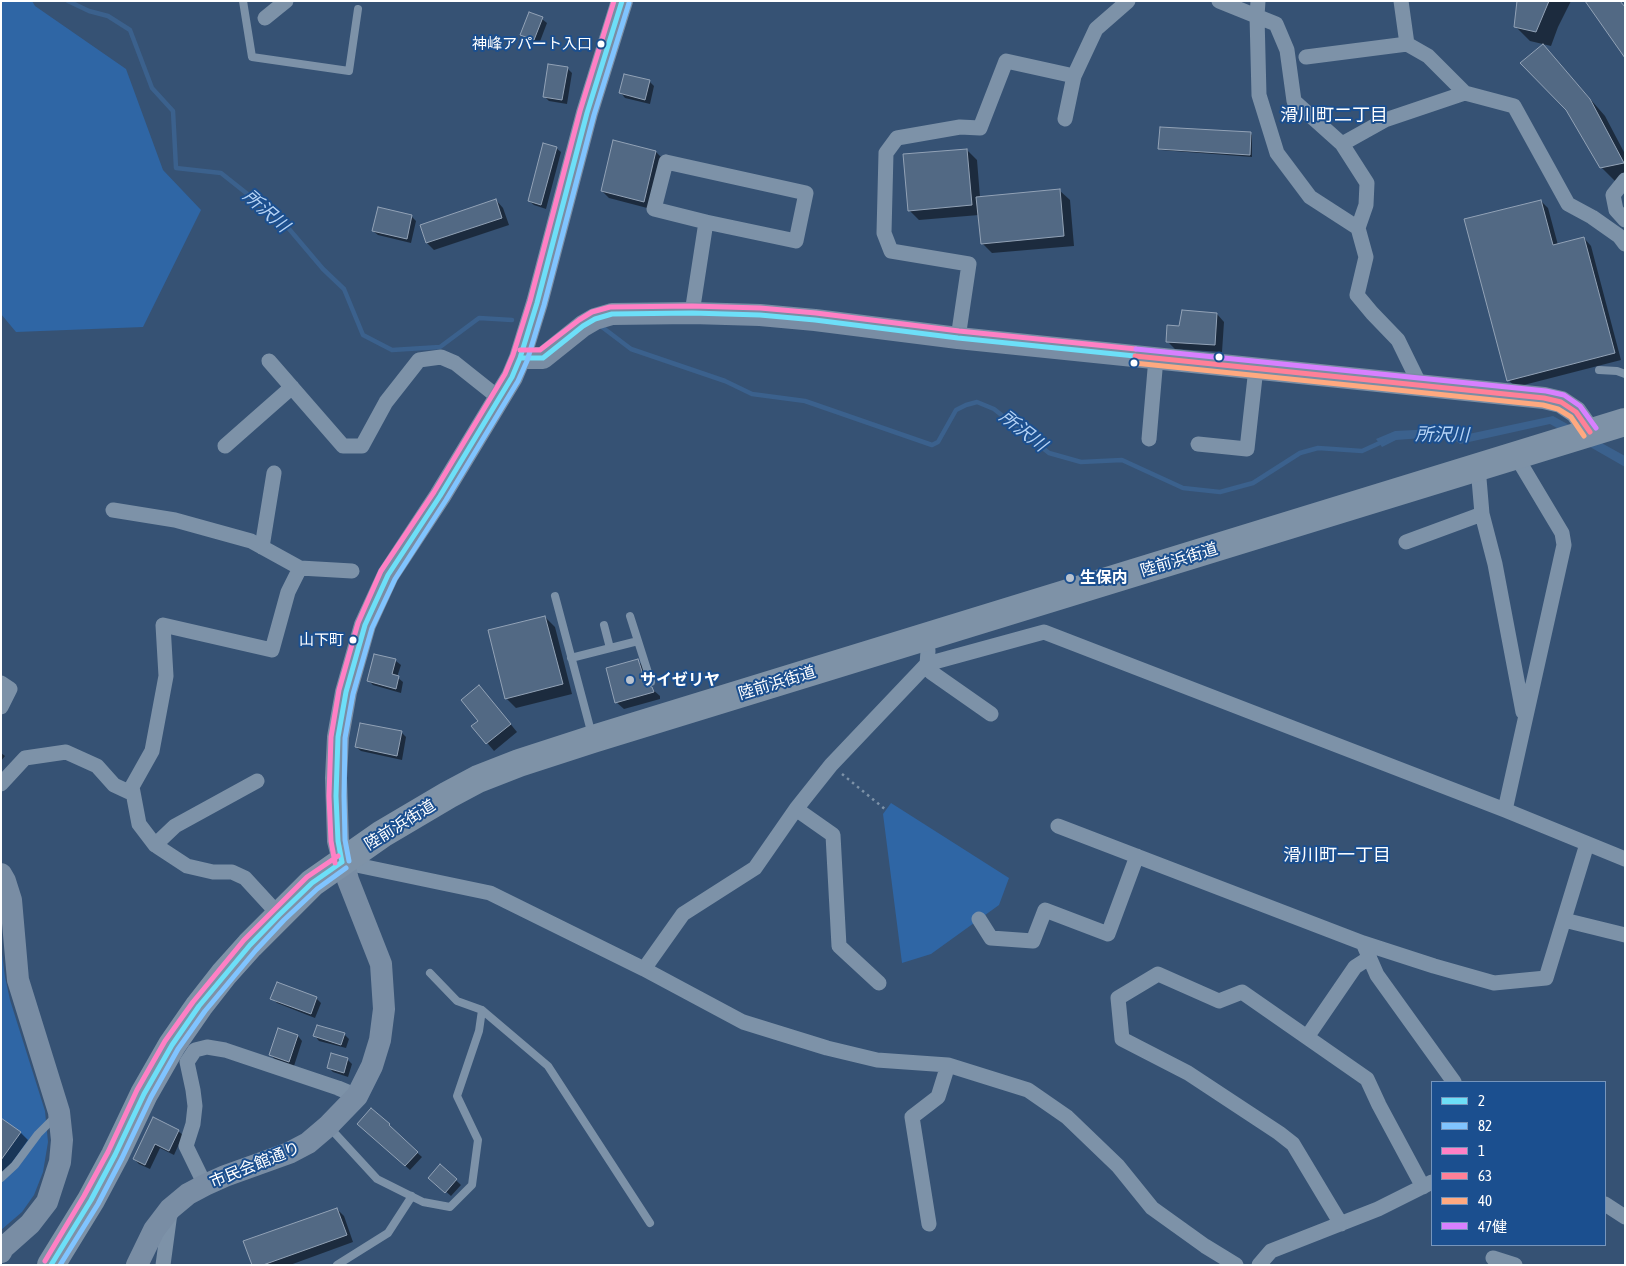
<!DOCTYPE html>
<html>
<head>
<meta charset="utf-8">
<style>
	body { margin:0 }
	#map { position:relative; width:1626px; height:1266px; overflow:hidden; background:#365274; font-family:"Asap Condensed","Noto Sans JP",sans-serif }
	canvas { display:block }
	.frame { position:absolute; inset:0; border:2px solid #fff; pointer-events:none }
	.legend { position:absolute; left:1431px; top:1081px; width:175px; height:165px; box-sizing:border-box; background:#1b4f8f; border:1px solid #7695bc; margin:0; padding:6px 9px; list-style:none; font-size:15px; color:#fff }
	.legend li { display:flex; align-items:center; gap:10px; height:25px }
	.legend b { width:25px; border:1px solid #7695bc }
</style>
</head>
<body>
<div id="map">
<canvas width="1626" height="1266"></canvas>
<div class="frame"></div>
<ul class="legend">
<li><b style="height:6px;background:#6ddff8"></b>2</li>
<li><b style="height:6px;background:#80c4ff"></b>82</li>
<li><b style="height:6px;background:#ff80c5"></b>1</li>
<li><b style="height:6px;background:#ff8098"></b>63</li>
<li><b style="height:6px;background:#ffa980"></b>40</li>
<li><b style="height:6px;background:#d880ff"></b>47健</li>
</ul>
</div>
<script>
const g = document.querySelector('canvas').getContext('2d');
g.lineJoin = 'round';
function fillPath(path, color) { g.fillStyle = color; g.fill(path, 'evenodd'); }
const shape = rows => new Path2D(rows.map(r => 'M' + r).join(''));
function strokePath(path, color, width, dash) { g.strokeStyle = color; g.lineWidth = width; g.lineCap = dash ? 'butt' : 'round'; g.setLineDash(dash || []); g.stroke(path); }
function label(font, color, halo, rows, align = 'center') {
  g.font = font + ' "Asap Condensed","Noto Sans JP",sans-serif'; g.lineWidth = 4; g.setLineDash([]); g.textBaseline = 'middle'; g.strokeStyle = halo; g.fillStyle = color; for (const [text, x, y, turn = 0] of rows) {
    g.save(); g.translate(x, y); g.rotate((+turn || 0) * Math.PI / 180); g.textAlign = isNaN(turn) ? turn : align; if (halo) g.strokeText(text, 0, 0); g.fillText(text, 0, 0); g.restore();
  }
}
fillPath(shape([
	[1,1,32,1,35,6,126,69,163,170,201,210,143,327,16,332,1,314],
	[891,803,1009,878,999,905,931,954,902,963,883,814],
	[1,946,5,977,10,1000,45,1111,48,1142,43,1172,34,1195,22,1212,1,1230]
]), '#2f66a5');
fillPath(shape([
	[1553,416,1625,456,1625,467,1550,424,1460,444,1449,436,1396,440,1382,447,1376,439,1395,431,1454,428,1464,435]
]), '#3b618d');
fillPath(shape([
	[1519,1,1571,1,1558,27,1551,46,1530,41,1515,26],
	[530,14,542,19,547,23,539,44,526,39,522,35],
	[1542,46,1557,61,1605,116,1625,154,1625,180,1616,182,1601,167],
	[567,68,572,73,567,104,549,101,544,96],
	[649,81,654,86,650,104,625,98,621,93],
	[1250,133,1252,135,1252,157,1161,150,1159,148],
	[614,142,656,152,663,159,651,209,609,198,602,191],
	[556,148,561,152,546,209,534,205,529,201],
	[967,150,977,160,980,197,1059,190,1070,200,1074,246,992,253,982,243,979,215,919,220,909,210],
	[496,200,503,208,509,225,434,250,427,243,421,226],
	[1541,201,1548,208,1558,245,1584,238,1591,246,1621,360,1516,387,1508,380],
	[412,217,416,221,411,243,378,235,373,231],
	[1217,314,1224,322,1222,352,1175,349,1168,342],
	[545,617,555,627,572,694,516,708,506,698],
	[375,655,396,661,401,665,397,677,403,682,401,693,373,685,368,680],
	[638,661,645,668,651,688,660,696,660,699,624,709,616,702],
	[486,694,517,732,494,751,473,726,480,721],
	[402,733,406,737,402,760,361,751,356,747],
	[1,753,5,756,1,761],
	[272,998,316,998,321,1003,315,1018,277,1003],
	[344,1034,349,1039,346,1048,319,1041,315,1036],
	[298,1036,302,1041,294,1066,275,1059,270,1055],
	[347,1059,352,1064,348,1077,333,1072,328,1067],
	[371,1110,389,1125,394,1130,393,1131,422,1157,410,1170,364,1128],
	[153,1119,178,1131,183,1135,174,1155,160,1148,150,1169,139,1164,134,1159],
	[2,1120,21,1133,28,1140,1,1178],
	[441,1166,461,1185,451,1196,435,1182],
	[337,1209,344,1216,353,1242,290,1265,253,1265]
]), '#0007');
strokePath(shape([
	[68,1,89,11,108,16,130,30,152,88,173,111,176,168,221,173,284,223,323,269,344,289,363,335,392,350,440,347,479,318,512,320],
	[602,327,631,349,725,381,752,394,805,401,932,445,938,442,956,410,966,405,977,402,994,409,1049,453,1081,462,1122,460,1183,488,1220,492,1253,483,1300,453,1318,448,1362,451,1384,441]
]), '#3b618d', 4.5);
const building = shape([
	[1517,1,1549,1,1536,32,1514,27,1517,1],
	[1585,1,1620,1,1625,7,1625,58,1585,1],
	[529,12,543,17,534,40,520,35,529,12],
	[1543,44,1590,99,1624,163,1600,168,1566,110,1520,63,1543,44],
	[548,64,568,67,562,100,543,97,548,64],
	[624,74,650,80,645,100,619,93,624,74],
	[1160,127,1251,132,1250,155,1158,149,1160,127],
	[613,140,656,151,644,202,601,191,613,140],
	[543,143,557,147,541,205,528,201,543,143],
	[967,149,972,205,908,211,903,154,967,149],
	[1060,189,1064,236,981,244,976,197,1060,189],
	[496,199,502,218,426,243,420,225,496,199],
	[1541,200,1553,245,1584,237,1615,353,1507,381,1464,219,1541,200],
	[378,207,412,215,407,239,372,231,378,207],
	[1182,310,1217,313,1215,345,1166,342,1167,325,1179,326,1182,310],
	[545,616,563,684,505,699,488,630,545,616],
	[374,654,396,659,392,674,399,676,396,689,367,681,374,654],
	[638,659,646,684,648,686,652,687,654,692,615,703,606,668,638,659],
	[479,685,511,724,486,744,471,726,478,721,461,700,479,685],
	[360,723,402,731,397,756,355,747,360,723],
	[277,982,317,997,311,1014,270,999,277,982],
	[317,1025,345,1033,341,1045,313,1036,317,1025],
	[278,1028,298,1035,289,1062,269,1055,278,1028],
	[331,1053,348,1058,344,1073,327,1068,331,1053],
	[371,1108,390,1124,389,1125,418,1152,405,1166,357,1124,371,1108],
	[153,1117,179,1130,169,1151,155,1144,145,1165,133,1159,153,1117],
	[1,1118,21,1132,1,1160,1,1118],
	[440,1164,457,1179,445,1193,428,1178,440,1164],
	[337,1208,347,1235,263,1265,252,1265,243,1241,337,1208]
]);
fillPath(building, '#526984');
strokePath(building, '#92a2b6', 1);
strokePath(shape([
	[842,774,886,810]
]), '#7d92a8', 2.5, [2.5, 4]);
strokePath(shape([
	[243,1,252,57,349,71,358,9],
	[1599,370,1617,371,1625,374],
	[555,596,592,735],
	[630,616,638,641],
	[604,625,610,648],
	[571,658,638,641,651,682],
	[482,1010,548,1066,650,1223],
	[330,1128,377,1179,423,1202,450,1207,472,1185,478,1140,457,1096,479,1031,482,1010,457,1001,430,973],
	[1,1178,15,1165,38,1134,56,1116],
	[337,1265,388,1233,412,1196]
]), '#7d92a8', 8);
strokePath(shape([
	[1219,1,1276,24,1287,50,1294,101,1342,144,1367,183,1366,205,1358,228],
	[1258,1,1257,16,1259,95,1277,153,1310,197,1358,228,1366,257,1357,295,1372,313,1398,340,1420,385],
	[1401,1,1407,44],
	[265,18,286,1],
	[1306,57,1407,44,1428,56,1465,93,1514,106,1568,204,1592,217,1619,236,1625,244],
	[1065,119,1074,76],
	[1342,144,1385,120,1465,93],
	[666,162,806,193,796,241,706,222,654,209,666,162],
	[1625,180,1613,195,1616,210,1625,220],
	[692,313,706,222],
	[958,338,969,264,891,251,884,233,886,153,897,138,960,127,980,128,1006,61,1074,76,1096,29,1128,1],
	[269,361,343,446,362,446,386,402,419,360,441,357,455,363,499,398],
	[1149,439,1156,358],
	[1198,444,1247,449,1256,368],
	[225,446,292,387],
	[1478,467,1482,514],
	[113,510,175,520,251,541,300,568],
	[1406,542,1482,514,1495,564,1523,712],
	[262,547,274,473],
	[1,683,10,689,1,707],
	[991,714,931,672,927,664,1044,632,1505,810,1625,859],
	[1,784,25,758,66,752,97,766,114,785,129,792,152,751,166,676,163,625,272,650,288,592,300,568,352,571],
	[132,787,139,824,155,845,187,866,213,872,232,872,245,878,279,915],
	[796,809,833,835,839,946,879,983],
	[1505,810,1564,545,1562,533,1516,456],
	[1058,826,1363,943,1377,975,1454,1082],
	[155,845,175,826,257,781],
	[342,862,490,893,644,969,743,1022,827,1048,877,1060,948,1065,1028,1090,1067,1117,1118,1166,1152,1208,1205,1246,1236,1265],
	[979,919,991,938,1033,941,1045,910,1108,934,1137,856],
	[1564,920,1625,935],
	[1363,943,1434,966,1494,983,1546,978,1587,844],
	[644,969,683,914,755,868,796,809,831,765,927,664,928,651,926,637],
	[1307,1037,1355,967,1369,958],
	[205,1185,186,1146,193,1124,195,1106,193,1090,187,1062,195,1050,207,1047,225,1050,338,1088,357,1096],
	[1605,1204,1625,1217],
	[929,1224,912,1117,938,1097,948,1065],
	[1341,1224,1293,1144,1279,1133,1188,1073,1122,1039,1118,998,1158,974,1219,1001,1242,992,1367,1079,1379,1105,1423,1187],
	[1493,1258,1515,1265],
	[163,1265,170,1213],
	[1259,1265,1271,1251,1378,1209,1432,1182]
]), '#7d92a8', 15);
strokePath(shape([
	[520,358,543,358,583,326,595,319,612,314,692,313,760,315,815,320,958,338,1544,398,1561,402,1576,412,1590,432],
	[1,874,5,881,11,900,18,980,59,1112,62,1140,60,1162,47,1202,30,1224,3,1248,1,1252],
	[137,1265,154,1230,170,1209,188,1194,205,1185,225,1176,289,1153,308,1143,328,1126,357,1096,372,1066,380,1040,384,1009,381,964,348,880,338,841,336,778,338,737,346,692,365,625,388,575,440,496,512,377,520,358,537,303,587,113,622,1]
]), '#798da4', 22);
strokePath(shape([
	[51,1265,91,1200,115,1155,144,1094,172,1045,199,1006,224,974,250,945,312,883,382,834,448,795,478,779,519,763,593,739,1625,422]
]), '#7e92a7', 28);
strokePath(shape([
	[520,358,543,358,583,326,595,319,612,314,692,313,760,315,815,320,958,338,1135,356],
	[342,862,338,841,336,796,338,737,346,692,365,625,388,575,440,496,512,377,520,358,537,303,587,113,622,1],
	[51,1265,91,1200,115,1155,144,1094,172,1045,199,1006,250,945,279,915,312,883,342,862]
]), '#6ddff8', 5);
strokePath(shape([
	[349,861,345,840,344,796,345,738,353,694,372,628,395,579,446,500,518,381,527,361,544,305,594,115,629,3],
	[60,1265,98,1204,122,1158,151,1097,178,1049,205,1011,256,950,284,920,317,889,346,868]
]), '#80c4ff', 5);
strokePath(shape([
	[520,350,540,350,579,320,592,312,610,307,692,306,760,308,816,313,959,331,1136,349],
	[335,863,331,841,329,796,331,737,339,690,358,623,381,571,434,492,505,374,513,355,530,301,580,111,614,1],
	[45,1261,84,1196,108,1152,137,1090,165,1041,193,1002,244,940,307,877,338,856]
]), '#ff80c5', 5);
strokePath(shape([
	[1135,356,1544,398,1561,402,1576,412,1590,432]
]), '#ff8098', 5);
strokePath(shape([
	[1134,363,1543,405,1558,409,1571,417,1584,436]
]), '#ffa980', 5);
strokePath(shape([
	[1136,349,1546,391,1564,395,1580,406,1596,428]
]), '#d880ff', 5);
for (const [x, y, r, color] of [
	[601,44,4.5,"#fff"],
	[1219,357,4.5,"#fff"],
	[1134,363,4.5,"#fff"],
	[1070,578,5,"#b9c2ce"],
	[353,640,4.5,"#fff"],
	[630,680,5,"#b9c2ce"]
]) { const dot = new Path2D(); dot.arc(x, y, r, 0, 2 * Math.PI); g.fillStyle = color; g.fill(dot); strokePath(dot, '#1b4f8f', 2); }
label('15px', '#fff', '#1b4f8f', [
	["神峰アパート入口",592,44],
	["山下町",344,640]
], 'right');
label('16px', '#fff', '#1b4f8f', [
	["陸前浜街道",1179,560,-17],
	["陸前浜街道",777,683,-17],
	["陸前浜街道",400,825,-32],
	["市民会館通り",255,1165,-22]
]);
label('bold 16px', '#fff', '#1b4f8f', [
	["生保内",1080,578],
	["サイゼリヤ",640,680]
], 'left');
label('18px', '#fff', '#1b4f8f', [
	["滑川町二丁目",1334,115],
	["滑川町一丁目",1337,855]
]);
label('italic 18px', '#b5d3f5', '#1b4f8f', [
	["所沢川",266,211,41],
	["所沢川",1023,431,38],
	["所沢川",1442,435,1]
]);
</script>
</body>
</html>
